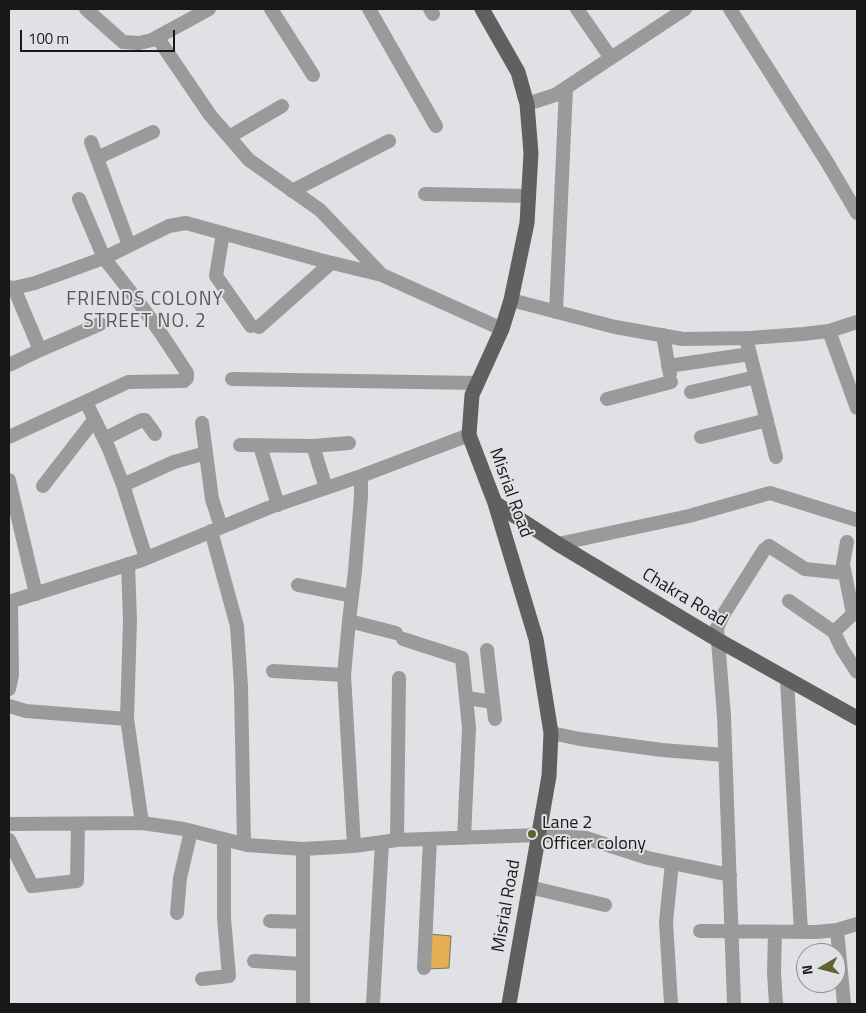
<!DOCTYPE html>
<html>
<head>
<meta charset="utf-8">
<style>
	body { margin:0 }
	#map { position:relative; width:866px; height:1013px; overflow:hidden; background:#e0e1e4; font-family:"Titillium Web",sans-serif }
	canvas { display:block }
	.frame { position:absolute; inset:0; border:10px solid #181819; pointer-events:none }
	.north { position:absolute; left:796px; top:943px; width:50px; height:50px; box-sizing:border-box; background:#e0e1e4; border:1px solid #909193; border-radius:50%; rotate:262deg; font-size:14px; font-weight:700; line-height:20px; text-align:center; color:#181819 }
	.north::after { content:''; display:block; margin:auto; width:18px; height:22px; background:#63622f; clip-path:polygon(50% 0,100% 100%,50% 72%,0 100%) }
	.scale { position:absolute; left:20px; top:30px; width:155px; height:22px; box-sizing:border-box; border:2px solid #181819; border-top:0; padding-left:6px; font-size:15px; line-height:18px; white-space:nowrap; color:#181819; -webkit-text-stroke:4px #e0e1e4; paint-order:stroke }
</style>
</head>
<body>
<div id="map">
<canvas width="866" height="1013"></canvas>
<div class="frame"></div>
<div class="north">N</div>
<div class="scale">100 m</div>
</div>
<script>
const g = document.querySelector('canvas').getContext('2d');
g.lineJoin = 'round';
function fillPath(path, color) { g.fillStyle = color; g.fill(path, 'evenodd'); }
const shape = rows => new Path2D(rows.map(r => 'M' + r).join(''));
function strokePath(path, color, width, dash) { g.strokeStyle = color; g.lineWidth = width; g.lineCap = dash ? 'butt' : 'round'; g.setLineDash(dash || []); g.stroke(path); }
function label(font, color, halo, rows, align = 'center') {
  g.font = font + ' "Titillium Web",sans-serif'; g.lineWidth = 4; g.setLineDash([]); g.textBaseline = 'middle'; g.strokeStyle = halo; g.fillStyle = color; for (const [text, x, y, turn = 0] of rows) {
    g.save(); g.translate(x, y); g.rotate((+turn || 0) * Math.PI / 180); g.textAlign = isNaN(turn) ? turn : align; if (halo) g.strokeText(text, 0, 0); g.fillText(text, 0, 0); g.restore();
  }
}
const building = shape([
	[429,934,451,936,449,968,427,969,429,934]
]);
fillPath(building, '#e5ae51');
strokePath(building, '#747371', 1);
strokePath(shape([
	[86,9,123,42,139,43,152,40,209,9],
	[271,9,313,75],
	[369,9,436,126],
	[430,9,433,14],
	[577,9,611,58],
	[730,9,827,162,857,213],
	[157,37,210,115,249,160,320,210,382,275],
	[527,104,555,95,685,9],
	[229,137,282,106],
	[91,142,129,245],
	[97,158,153,132],
	[292,191,389,141],
	[425,194,529,196],
	[223,233,216,276,251,326],
	[9,287,14,288,35,283,104,258,169,226,186,223,320,260,382,275,502,329],
	[14,288,40,350],
	[511,300,615,327,683,339,750,338,803,334,829,331,857,322],
	[556,312,566,88],
	[259,327,331,263],
	[829,331,857,408],
	[663,335,670,374],
	[746,338,776,457],
	[9,365,40,350,100,324],
	[668,366,750,354],
	[232,379,477,383],
	[691,392,756,377],
	[607,399,671,382],
	[86,402,109,449,123,485,146,558],
	[202,423,212,499,221,527],
	[9,437,128,382,184,381,187,378,187,373,162,335,140,304,104,258,79,199],
	[701,437,767,420],
	[104,439,142,420,145,420,155,434],
	[240,445,313,446,349,443],
	[260,446,278,505],
	[313,446,326,488],
	[9,480,36,594],
	[123,485,174,462,206,453],
	[43,486,94,420],
	[211,531,237,626,241,687,244,844],
	[558,544,689,516,770,493,857,520],
	[128,564,130,621,127,719,142,823],
	[298,585,352,596],
	[789,601,834,632,842,649,857,672],
	[9,602,142,560,268,508,361,476,469,435],
	[349,621,396,633],
	[834,632,853,614,843,564,847,542],
	[403,639,462,658,469,728,464,838],
	[487,650,495,719],
	[273,671,344,675],
	[787,679,801,932],
	[9,689,12,675,11,601],
	[467,698,493,702],
	[9,706,26,711,127,719],
	[551,733,580,739,662,750,725,755],
	[9,824,142,823,184,829,247,845,303,849,354,846,397,840,539,835,586,838,648,858,730,875],
	[9,840,32,886,77,881,78,824],
	[397,840,399,678],
	[354,846,344,675,349,621,355,571,361,497,361,476],
	[529,887,605,905],
	[177,913,180,878,191,831],
	[270,921,303,922],
	[837,930,844,1004],
	[700,931,816,932,837,930,857,924],
	[775,932,774,973,776,1004],
	[254,961,303,964],
	[424,968,430,839],
	[202,979,229,976,224,918,224,839],
	[303,1004,303,849],
	[373,1004,382,842],
	[671,1004,666,922,672,863],
	[734,1004,724,716,717,628,723,615,764,550,769,546,805,569,844,573]
]), '#9b9a9a', 14);
strokePath(shape([
	[482,9,518,72,527,104,531,153,527,223,511,300,502,329,472,395,469,435,495,503,536,639,551,733,549,776,509,1004],
	[495,503,558,544,718,640,857,718]
]), '#625f5f', 15);
for (const [x, y, r, color] of [
	[532,834,5,"#63622f"]
]) { const dot = new Path2D(); dot.arc(x, y, r, 0, 2 * Math.PI); g.fillStyle = color; g.fill(dot); strokePath(dot, '#e0e1e4', 2); }
label('18px', '#181819', '#e0e1e4', [
	["Misrial Road",510,493,70],
	["Chakra Road",684,598,31],
	["Misrial Road",507,906,-80]
]);
label('18px', '#181819', '#e0e1e4', [
	["Lane 2",542,824],
	["Officer colony",542,845]
], 'left');
g.letterSpacing = '1px';
label('19px', '#555658', '#e0e1e4', [
	["FRIENDS COLONY",145,300],
	["STREET NO. 2",145,322]
]);
g.letterSpacing = '0px';
</script>
</body>
</html>
